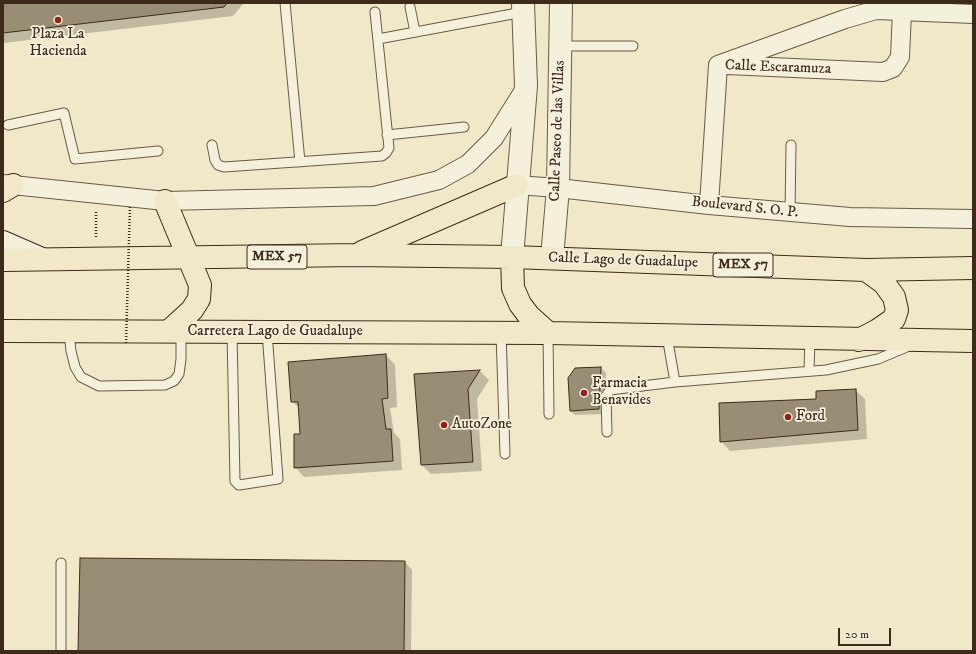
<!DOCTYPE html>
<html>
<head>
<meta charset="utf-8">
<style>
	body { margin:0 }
	#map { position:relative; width:976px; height:654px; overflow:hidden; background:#f0e8c9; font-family:"IM FELL DW Pica",serif }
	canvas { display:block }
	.frame { position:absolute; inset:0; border:4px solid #3d2a1b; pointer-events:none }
	.scale { position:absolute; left:838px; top:628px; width:53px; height:18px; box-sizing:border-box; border:2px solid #3d2a1b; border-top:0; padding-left:5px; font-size:12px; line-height:14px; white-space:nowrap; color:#3d2a1b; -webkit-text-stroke:3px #f5f0dc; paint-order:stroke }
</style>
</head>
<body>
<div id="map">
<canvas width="976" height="654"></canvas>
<div class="frame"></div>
<div class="scale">20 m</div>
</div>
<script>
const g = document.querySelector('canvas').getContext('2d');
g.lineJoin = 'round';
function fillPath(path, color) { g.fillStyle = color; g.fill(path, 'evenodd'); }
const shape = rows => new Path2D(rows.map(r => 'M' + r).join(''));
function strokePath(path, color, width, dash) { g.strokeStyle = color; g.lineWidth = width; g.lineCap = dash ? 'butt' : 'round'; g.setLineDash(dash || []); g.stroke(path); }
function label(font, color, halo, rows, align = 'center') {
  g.font = font + ' "IM FELL DW Pica",serif'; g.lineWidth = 3.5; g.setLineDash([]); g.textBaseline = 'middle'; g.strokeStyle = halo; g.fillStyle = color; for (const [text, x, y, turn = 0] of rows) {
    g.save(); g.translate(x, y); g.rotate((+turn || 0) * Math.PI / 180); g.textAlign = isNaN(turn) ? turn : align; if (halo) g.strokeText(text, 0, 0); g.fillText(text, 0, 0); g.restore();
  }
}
fillPath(shape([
	[3,3,244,3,233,16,3,43],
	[386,355,395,365,397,407,390,408,394,433,400,439,402,470,304,477,295,467,301,435,299,408,292,401],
	[601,368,606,373,604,414,575,415,570,411],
	[480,371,489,380,477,399,482,471,431,474,422,465,415,375],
	[855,390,865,399,867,439,730,451,721,441,817,400],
	[405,562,412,570,411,651,79,651]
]), '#0003');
const building = shape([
	[3,3,227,3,224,7,3,33,3,3],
	[386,354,388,398,382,399,386,429,391,429,393,461,294,468,294,434,300,434,298,402,291,402,288,362,386,354],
	[601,367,599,409,570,411,568,378,575,368,601,367],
	[480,370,468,389,473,462,421,465,414,374,480,370],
	[856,389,858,430,720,442,719,403,816,399,816,391,856,389],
	[80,558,405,561,404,651,78,651,80,558]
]);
fillPath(building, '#9a8d75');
strokePath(building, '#3d2a1b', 1);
const service = shape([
	[285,3,300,162],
	[410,7,415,32],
	[378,39,523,12],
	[560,46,633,46],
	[8,125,64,113,75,159,158,151],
	[387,135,464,127],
	[212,145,215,160,218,165,224,167,382,156,386,153,389,148,375,12],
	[790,213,791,145],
	[69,332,71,351,75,367,81,377,99,386,165,385,174,381,179,374,181,359,181,332],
	[232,332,235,481,239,485,278,479,267,332],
	[501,333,505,454],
	[548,333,549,414],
	[667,336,675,382],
	[809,371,810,339],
	[607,432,606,396,610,390,675,382,826,370,878,359,909,346],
	[61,563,61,651]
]);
const minor = shape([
	[718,65,845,19,876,10,973,14],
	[727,65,883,72,893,68,900,57,902,11],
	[3,184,165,201,374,196,439,180,468,164,494,138,526,87],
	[517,185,558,188,709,205,850,217,973,219],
	[709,205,718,65]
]);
const tertiary = shape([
	[512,257,526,86,523,3],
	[552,258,558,188,561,3]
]);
const secondary = shape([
	[3,242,42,259]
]);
const primary = shape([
	[3,191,13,185],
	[165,201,200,285,199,299,192,310,169,331],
	[362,252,517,185],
	[512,257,513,288,520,304,529,316,548,333],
	[3,260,355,255,512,257,866,270,973,268],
	[3,331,548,333,973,341],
	[859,340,878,330,894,319,897,310,894,297,884,283,866,270]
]);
strokePath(service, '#6a5a46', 11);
strokePath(minor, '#6a5a46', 20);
strokePath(tertiary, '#6a5a46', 24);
strokePath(secondary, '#3d2a1b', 24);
strokePath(primary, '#3d2a1b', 24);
strokePath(shape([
	[96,212,96,239]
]), '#3d2a1b', 2.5, [1, 2]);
strokePath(service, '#f5f0dc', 9);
strokePath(minor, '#f5f0dc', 18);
strokePath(tertiary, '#f5f0dc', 22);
strokePath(secondary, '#f5f0dc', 22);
strokePath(primary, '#f0e8c9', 22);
strokePath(shape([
	[126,343,130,205]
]), '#3d2a1b', 2.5, [1, 2]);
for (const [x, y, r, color] of [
	[58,20,4,"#8f2418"],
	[584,393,4,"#8f2418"],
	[788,417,4,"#8f2418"],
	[444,425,4,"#8f2418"]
]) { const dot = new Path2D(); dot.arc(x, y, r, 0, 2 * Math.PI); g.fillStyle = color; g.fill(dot); strokePath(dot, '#f5f0dc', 1.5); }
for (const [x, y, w] of [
	[277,257,60],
	[743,265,60]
]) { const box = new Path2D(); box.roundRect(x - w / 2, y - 12, w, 24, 3); g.fillStyle = '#f5f0dc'; g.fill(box); strokePath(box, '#3d2a1b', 1); }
label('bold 14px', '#3d2a1b', null, [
	["MEX 57",277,257],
	["MEX 57",743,265]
]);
label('15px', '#3d2a1b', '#f5f0dc', [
	["Plaza La",58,35,"center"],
	["Hacienda",58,52,"center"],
	["Farmacia",592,384],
	["Benavides",592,401],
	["Ford",796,417],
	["AutoZone",452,425]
], 'left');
label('15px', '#3d2a1b', '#f5f0dc', [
	["Calle Escaramuza",778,68,2],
	["Calle Paseo de las Villas",558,131,-88],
	["Boulevard S. O. P.",745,208,6],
	["Calle Lago de Guadalupe",623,261,2],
	["Carretera Lago de Guadalupe",275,332]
]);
</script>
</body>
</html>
